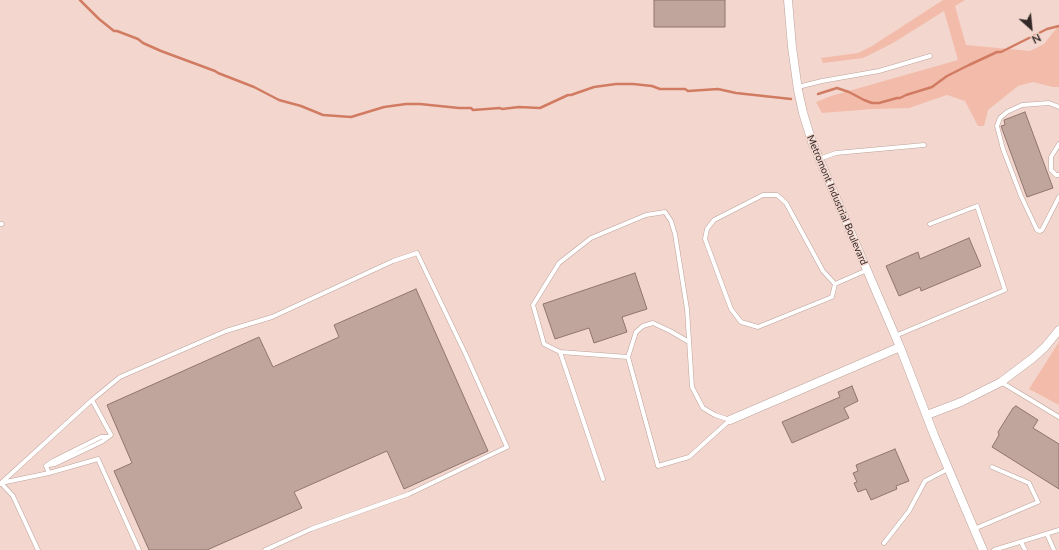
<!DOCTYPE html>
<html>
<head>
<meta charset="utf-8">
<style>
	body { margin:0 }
	#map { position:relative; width:1059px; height:550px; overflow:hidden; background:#f3d7cf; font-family:Lato,sans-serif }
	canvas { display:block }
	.north { position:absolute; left:1011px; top:8px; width:40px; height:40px; -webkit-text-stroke:3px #f3d7cf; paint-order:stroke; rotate:153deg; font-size:11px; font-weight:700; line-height:16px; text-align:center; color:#322825 }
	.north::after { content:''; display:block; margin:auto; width:14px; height:18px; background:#322825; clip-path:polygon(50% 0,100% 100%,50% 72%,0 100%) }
</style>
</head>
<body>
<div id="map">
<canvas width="1059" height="550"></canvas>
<div class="north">N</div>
</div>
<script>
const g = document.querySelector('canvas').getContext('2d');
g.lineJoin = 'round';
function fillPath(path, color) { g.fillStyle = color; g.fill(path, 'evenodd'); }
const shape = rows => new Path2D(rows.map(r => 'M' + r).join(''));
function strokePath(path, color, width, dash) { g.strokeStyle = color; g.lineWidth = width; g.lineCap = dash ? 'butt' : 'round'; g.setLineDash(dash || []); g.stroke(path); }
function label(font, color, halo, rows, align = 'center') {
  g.font = font + ' Lato,sans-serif'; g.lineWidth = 3; g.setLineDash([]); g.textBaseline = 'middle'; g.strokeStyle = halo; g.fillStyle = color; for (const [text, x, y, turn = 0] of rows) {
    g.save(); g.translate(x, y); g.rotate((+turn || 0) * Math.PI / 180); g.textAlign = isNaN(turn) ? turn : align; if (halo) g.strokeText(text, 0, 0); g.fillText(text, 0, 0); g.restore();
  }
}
fillPath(shape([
	[943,0,965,0,955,6,966,45,1030,51,1044,44,1059,25,1059,87,1053,87,1033,82,1018,86,988,110,984,126,978,126,965,101,947,95,909,108,873,109,822,113,816,102,831,96,958,60,944,11,893,43,863,58,823,63,821,58,858,53,872,46],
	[1059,342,1059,405,1029,389]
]), '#f3bba9');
strokePath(shape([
	[80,0,99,19,114,31,117,31,138,39,143,43,161,51,215,71,218,73,254,87,279,100,301,106,323,115,351,117,384,107,406,104,420,104,459,108,471,108,473,110,500,108,502,109,519,107,540,108,568,95,571,95,594,87,616,84,633,84,652,86,660,89,685,89,688,91,718,89,736,93,791,99],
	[818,94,837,88,849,92,864,100,872,103,879,103,897,98,900,98,906,95,932,87,947,76,969,65,997,52,1001,52,1047,29,1059,26]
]), '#d17c62', 2.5);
const building = shape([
	[654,0,725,0,725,27,654,27,654,0],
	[1025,112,1053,188,1027,197,1001,126,1005,125,1004,120,1025,112],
	[969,238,981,266,921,291,920,287,899,296,886,266,918,252,920,259,969,238],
	[635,273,647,309,622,317,627,332,594,343,589,328,555,339,543,304,635,273],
	[416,289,488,451,404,489,387,451,294,492,302,508,207,550,149,550,114,471,132,463,107,405,259,337,273,367,339,337,334,325,416,289],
	[852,386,858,401,844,408,849,418,792,443,782,422,840,397,838,392,852,386],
	[1016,406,1038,420,1033,428,1059,444,1059,489,992,447,999,435,998,432,1013,408,1016,406],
	[895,449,909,481,896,486,897,489,871,500,866,489,858,492,854,483,857,482,853,473,858,471,856,465,895,449]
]);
fillPath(building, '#c0a59d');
strokePath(building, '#8e756e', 1);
const service = shape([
	[798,87,822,81,879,71,930,56],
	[1059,107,1049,103,1022,105,1007,112,1000,118,997,126,1003,149,1021,196,1037,230,1040,231,1042,230,1059,197],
	[1059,144,1051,157,1051,170,1056,175,1059,175],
	[819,159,836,153,924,145],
	[0,224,2,224],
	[835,284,823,271,786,203,777,195,763,195,714,220,707,229,705,239,731,309,741,322,758,327,832,297,835,284,867,270],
	[895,336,1005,290,977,206,930,224],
	[560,352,544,344,533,305,559,263,591,238,646,215,665,212,671,221,675,234,687,309,692,387,703,408,715,415,730,420,689,457,658,466,628,357,636,332,643,326,653,323,670,331,689,342],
	[1001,382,1059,417],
	[49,465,55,464,95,445,103,441,111,435,92,400],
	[49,473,46,466,53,461,101,437,107,437],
	[603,479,560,352,628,357],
	[1,483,49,473,98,459,139,550],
	[1,483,13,496,38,550],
	[0,484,92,400,120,377,226,331,272,317,393,261,417,253,466,355,507,447,409,494,311,529,265,550],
	[974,529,1038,502,1029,483,992,467],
	[1047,534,1054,550],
	[1021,542,1025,550],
	[884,543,909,511,925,481,948,469],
	[994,550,1059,530]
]);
const minor = shape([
	[788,0,792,47,798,90,803,113,812,142,900,347,934,435,983,550],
	[927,415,961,402,1001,382,1033,358,1045,347,1059,330],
	[730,420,900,347]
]);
strokePath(service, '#bca29a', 5);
strokePath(minor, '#bca29a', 9);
strokePath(service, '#fff', 4);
strokePath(minor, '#fff', 8);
label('10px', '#322825', '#f3d7cf', [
	["Metromont Industrial Boulevard",837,200,67]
]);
</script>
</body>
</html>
